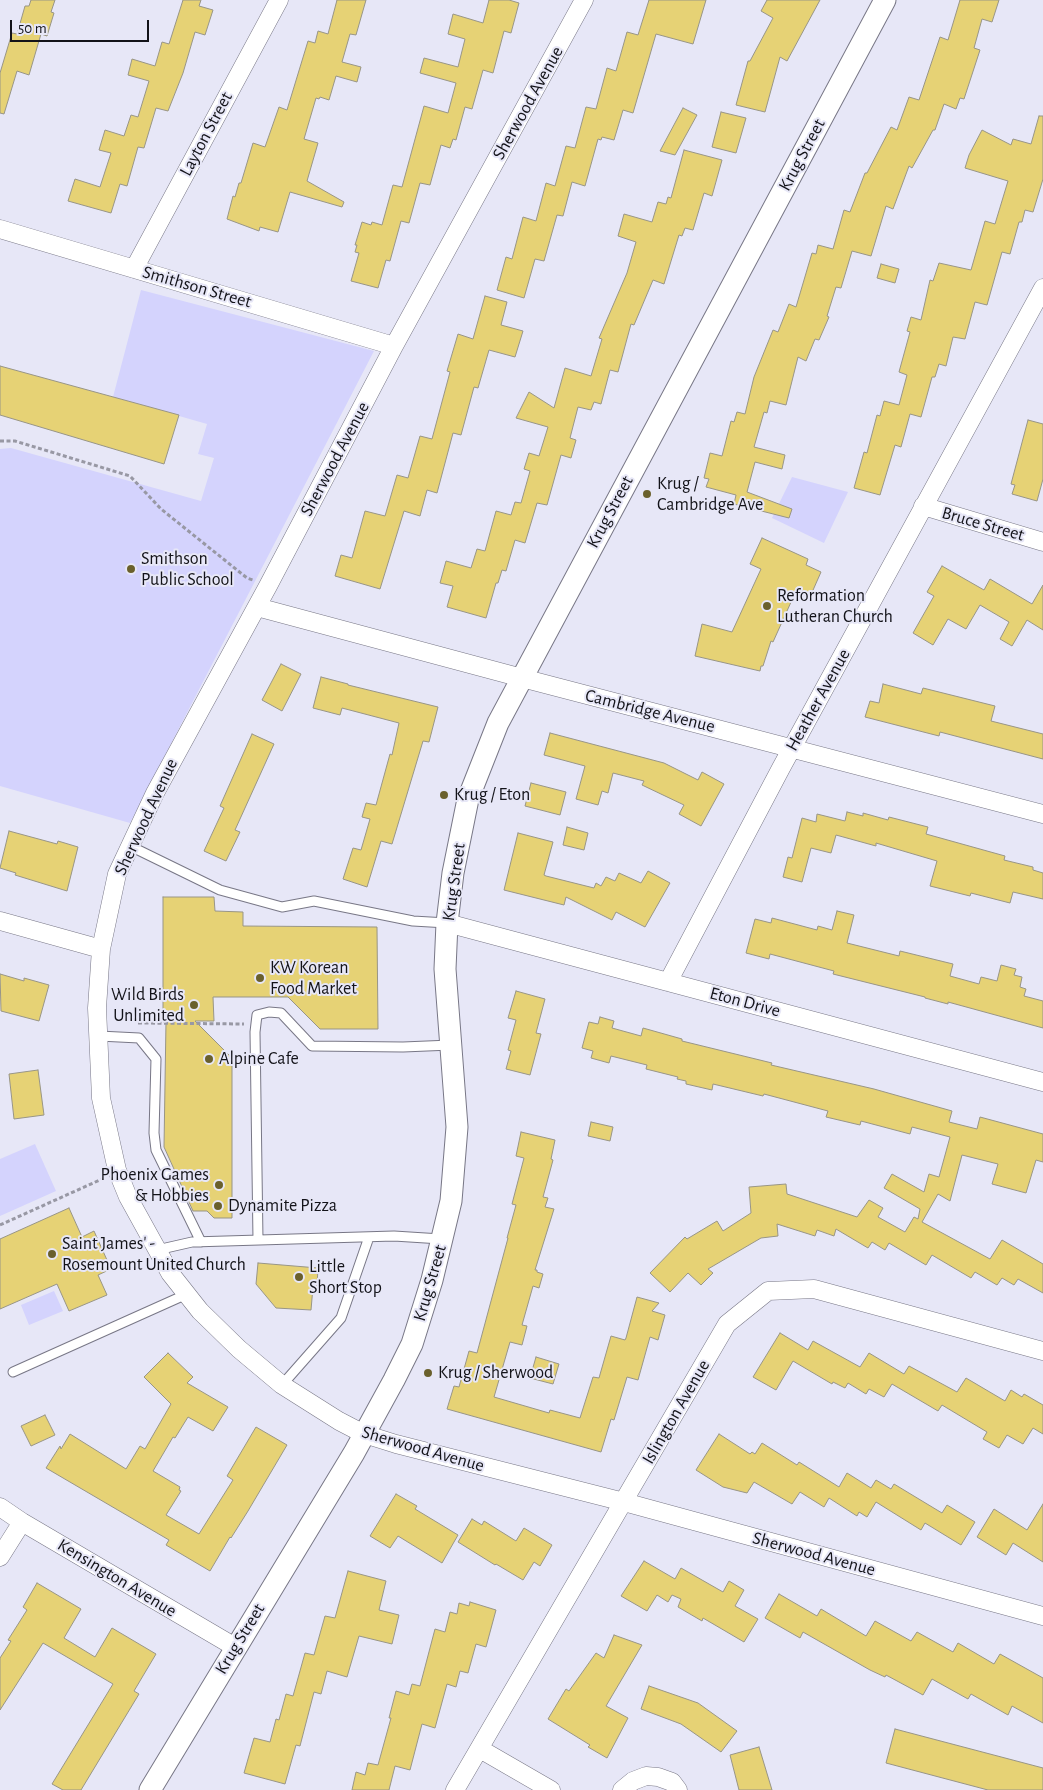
<!DOCTYPE html>
<html>
<head>
<meta charset="utf-8">
<style>
	body { margin:0 }
	#map { position:relative; width:1043px; height:1790px; overflow:hidden; background:#e7e7f7; font-family:"Alegreya Sans",sans-serif }
	canvas { display:block }
	.scale { position:absolute; left:10px; top:20px; width:139px; height:22px; box-sizing:border-box; border:2px solid #131319; border-top:0; padding-left:6px; font-size:15px; line-height:18px; white-space:nowrap; color:#131319; -webkit-text-stroke:4px #e7e7f7; paint-order:stroke }
</style>
</head>
<body>
<div id="map">
<canvas width="1043" height="1790"></canvas>
<div class="scale">50 m</div>
</div>
<script>
const g = document.querySelector('canvas').getContext('2d');
g.lineJoin = 'round';
function fillPath(path, color) { g.fillStyle = color; g.fill(path, 'evenodd'); }
const shape = rows => new Path2D(rows.map(r => 'M' + r).join(''));
function strokePath(path, color, width, dash) { g.strokeStyle = color; g.lineWidth = width; g.lineCap = dash ? 'butt' : 'round'; g.setLineDash(dash || []); g.stroke(path); }
function label(font, color, halo, rows, align = 'center') {
  g.font = font + ' "Alegreya Sans",sans-serif'; g.lineWidth = 4; g.setLineDash([]); g.textBaseline = 'middle'; g.strokeStyle = halo; g.fillStyle = color; for (const [text, x, y, turn = 0] of rows) {
    g.save(); g.translate(x, y); g.rotate((+turn || 0) * Math.PI / 180); g.textAlign = isNaN(turn) ? turn : align; if (halo) g.strokeText(text, 0, 0); g.fillText(text, 0, 0); g.restore();
  }
}
fillPath(shape([
	[141,290,374,351,130,823,0,786,0,449,11,448,201,501,214,458,198,454,207,424,113,397],
	[792,477,848,492,824,543,772,518],
	[35,1144,56,1191,0,1216,0,1159],
	[54,1291,63,1311,29,1325,21,1305]
]), '#d4d3fd');
const building = shape([
	[31,0,55,0,51,12,54,13,47,36,41,34,29,75,17,71,4,114,0,113,0,73,12,33,17,34,25,6,29,6,31,0],
	[183,0,201,0,199,6,213,10,205,35,195,32,183,73,168,111,156,108,144,148,138,147,127,186,120,184,111,213,68,201,75,179,100,187,111,153,99,150,105,130,124,136,131,115,138,117,149,81,128,75,132,59,155,66,162,42,169,44,183,0],
	[337,0,366,0,356,35,350,34,342,62,361,67,357,82,336,76,329,100,320,97,319,99,316,98,304,139,318,143,307,181,344,202,342,207,290,192,278,232,260,227,259,231,227,219,233,196,235,197,239,183,241,183,253,143,265,147,279,107,287,110,308,41,315,43,318,31,328,34,337,0],
	[489,0,509,0,519,3,511,33,504,31,493,73,483,70,472,109,465,107,456,140,453,139,450,148,441,145,430,185,420,183,409,223,401,221,390,261,386,260,378,288,351,281,359,253,355,252,357,245,355,245,362,222,371,225,372,222,382,225,393,185,402,187,424,106,448,113,456,83,420,73,424,58,458,67,465,39,448,34,453,14,483,23,489,0],
	[649,0,706,0,693,44,656,34,633,113,623,110,614,140,602,137,601,140,598,139,585,186,572,182,563,216,557,215,544,261,535,259,524,298,497,290,506,257,512,259,523,217,536,221,546,183,555,186,566,146,575,148,586,107,596,109,607,68,616,71,627,32,638,35,649,0],
	[767,0,820,0,787,61,780,57,765,112,736,105,748,61,750,61,773,18,761,11,767,0],
	[960,0,999,0,992,22,982,19,974,48,980,50,964,99,960,98,956,109,944,104,935,130,933,130,912,168,909,166,893,209,886,206,871,256,852,251,841,288,836,287,827,316,829,317,819,340,815,339,806,361,798,357,786,405,770,401,767,413,764,412,754,447,785,455,782,469,755,462,747,492,792,509,789,518,734,504,736,495,706,487,709,479,704,478,710,453,722,456,731,421,734,422,737,412,745,414,754,377,773,330,778,332,789,304,796,307,812,253,816,254,818,245,833,249,844,210,850,212,865,173,867,173,891,127,897,130,909,97,919,100,940,37,948,40,960,0],
	[683,108,697,115,675,155,660,151,683,108],
	[721,112,746,118,736,153,712,147,721,112],
	[1039,116,1043,116,1043,179,1033,212,1025,210,1022,222,1019,222,1010,254,1002,252,987,305,975,302,965,339,953,337,946,366,939,364,935,377,932,377,921,417,910,414,901,447,895,445,880,495,854,488,864,452,867,453,877,415,880,416,884,401,899,405,907,375,899,372,910,332,907,331,911,317,921,320,930,280,933,281,939,263,971,270,985,221,995,224,1008,181,965,168,969,155,982,130,1011,145,1013,139,1031,144,1039,116],
	[684,150,722,160,712,196,704,193,693,230,685,228,682,236,679,235,664,284,653,280,634,325,631,324,618,372,610,370,601,404,594,402,591,410,578,407,570,438,576,440,571,458,561,455,547,505,537,503,525,543,515,540,506,571,502,570,498,583,496,583,486,618,447,607,453,586,440,583,446,561,471,568,477,549,485,551,496,511,511,515,515,502,521,503,530,471,524,469,529,453,539,456,548,427,516,418,529,392,554,408,565,368,591,376,602,339,599,338,627,273,636,242,618,236,624,214,652,222,658,202,666,204,668,197,671,198,684,150],
	[881,264,899,269,895,283,877,278,881,264],
	[485,296,507,302,501,325,523,331,515,357,489,350,478,388,474,387,461,435,453,433,437,493,427,490,420,516,404,511,380,589,335,576,341,555,352,558,365,511,385,516,397,475,408,478,420,436,432,439,450,372,447,371,458,334,473,339,485,296],
	[0,366,179,415,164,464,0,415,0,366],
	[1028,420,1043,424,1043,479,1037,501,1012,494,1015,485,1011,484,1028,420],
	[762,538,808,559,806,565,821,572,810,597,796,591,773,642,771,641,763,666,761,666,760,671,695,656,702,624,732,632,761,569,750,564,762,538],
	[942,566,984,590,990,579,1032,604,1043,585,1043,630,1027,620,1012,646,1000,639,1009,622,980,605,966,629,948,619,933,645,913,633,934,596,927,592,942,566],
	[281,664,301,674,282,711,262,700,281,664],
	[321,677,348,684,348,685,438,707,429,742,423,741,392,844,381,841,367,887,343,879,353,848,361,850,370,819,362,817,366,803,376,805,390,754,392,755,399,723,342,708,340,715,313,708,321,677],
	[883,684,921,694,923,688,995,706,991,721,1043,734,1043,759,940,732,939,736,865,717,870,701,879,703,883,684],
	[550,733,664,763,698,780,702,772,724,784,701,826,679,814,684,805,642,785,644,781,613,773,608,793,602,791,598,805,576,799,585,766,544,755,550,733],
	[252,734,274,744,235,830,240,832,226,861,204,851,224,808,220,806,252,734],
	[531,783,566,792,560,815,525,806,531,783],
	[847,812,863,816,863,813,888,820,889,817,928,827,926,834,1005,856,1004,860,1033,867,1033,870,1043,873,1043,899,1013,892,1010,903,971,893,970,896,930,886,937,861,876,843,876,846,836,835,831,853,811,848,802,882,783,877,788,857,792,858,802,818,816,822,817,814,845,821,847,812],
	[567,827,588,833,584,850,563,845,567,827],
	[9,831,57,844,58,841,78,847,67,891,15,875,16,873,0,868,9,831],
	[518,833,553,842,544,875,546,876,594,888,596,883,601,886,606,877,615,881,619,873,641,883,648,871,670,883,645,927,616,912,612,920,566,897,564,905,504,890,518,833],
	[163,897,214,897,215,911,243,912,243,926,377,927,378,1029,320,1029,288,997,213,997,214,1021,195,1021,232,1058,232,1218,214,1218,207,1211,193,1211,164,1147,166,1021,163,1022,163,897],
	[837,911,854,915,847,943,899,956,900,951,953,964,950,976,979,984,981,977,997,981,1001,965,1016,969,1014,975,1022,977,1020,987,1026,989,1024,996,1043,1001,1043,1028,948,1002,948,1004,925,998,925,997,833,974,834,971,770,954,769,959,746,953,755,919,771,923,772,918,817,930,818,926,832,930,837,911],
	[0,974,24,981,24,978,49,985,39,1021,1,1011,0,974],
	[516,991,545,999,536,1033,541,1034,530,1075,506,1069,511,1051,508,1050,516,1020,508,1018,516,991],
	[600,1017,614,1021,612,1028,641,1036,643,1028,682,1039,682,1041,772,1063,771,1065,874,1089,952,1111,949,1122,977,1129,980,1117,1043,1134,1043,1162,1036,1160,1026,1193,992,1184,998,1164,962,1155,950,1201,938,1194,922,1222,990,1259,1002,1240,1043,1264,1043,1293,1018,1279,1014,1285,1002,1278,997,1285,975,1272,971,1278,932,1255,926,1265,889,1243,885,1250,872,1242,868,1248,836,1229,834,1236,817,1230,815,1236,777,1224,778,1236,761,1238,708,1269,713,1273,701,1285,688,1273,670,1292,650,1273,685,1237,687,1239,717,1221,723,1231,751,1213,749,1187,786,1184,787,1194,857,1217,869,1200,883,1208,878,1217,905,1232,914,1217,918,1219,920,1209,884,1188,892,1174,924,1192,929,1174,939,1177,950,1137,912,1127,910,1134,861,1121,860,1125,826,1117,828,1111,764,1094,763,1096,713,1084,712,1090,686,1084,686,1081,677,1079,678,1077,646,1069,647,1065,611,1056,609,1063,591,1058,593,1051,582,1048,589,1022,598,1024,600,1017],
	[38,1070,44,1115,14,1119,9,1074,38,1070],
	[591,1122,613,1127,610,1141,588,1136,591,1122],
	[521,1132,555,1140,551,1159,553,1160,543,1197,548,1198,545,1207,554,1209,535,1270,537,1270,537,1272,543,1274,539,1288,533,1286,522,1325,527,1326,522,1345,510,1342,494,1397,549,1413,550,1410,580,1418,593,1377,599,1378,611,1336,625,1340,626,1338,637,1297,659,1303,652,1311,665,1315,658,1340,650,1337,638,1380,627,1377,614,1420,611,1419,601,1452,447,1409,454,1386,459,1387,469,1351,477,1353,508,1238,507,1238,516,1205,512,1204,524,1158,516,1156,521,1132],
	[69,1208,82,1237,94,1231,111,1269,98,1275,107,1295,69,1311,57,1284,0,1309,0,1239,69,1208],
	[258,1263,318,1268,317,1286,313,1287,311,1310,276,1308,256,1284,258,1263],
	[780,1333,808,1350,813,1341,860,1367,869,1353,904,1374,909,1366,957,1392,966,1378,1005,1401,1011,1390,1022,1397,1024,1394,1043,1405,1043,1434,1033,1428,1023,1444,1007,1435,999,1448,983,1439,987,1432,942,1405,938,1411,892,1384,884,1397,869,1389,866,1394,848,1383,845,1388,833,1382,832,1384,793,1361,776,1390,753,1377,780,1333],
	[168,1353,193,1377,187,1383,228,1407,213,1431,188,1417,175,1438,173,1437,153,1471,180,1487,179,1490,181,1491,166,1515,199,1534,233,1480,227,1476,256,1427,287,1445,248,1511,231,1538,230,1537,210,1571,166,1545,169,1540,46,1468,60,1446,61,1449,70,1434,126,1469,140,1446,145,1449,171,1404,144,1377,168,1353],
	[536,1357,559,1364,553,1384,530,1378,536,1357],
	[45,1415,55,1435,31,1446,21,1426,45,1415],
	[719,1434,750,1454,752,1452,755,1454,762,1443,797,1465,799,1462,839,1487,847,1473,871,1488,876,1480,891,1489,894,1484,942,1513,947,1505,975,1522,961,1545,925,1523,921,1530,876,1502,867,1517,859,1512,857,1516,829,1498,824,1507,800,1492,792,1504,754,1482,747,1493,723,1487,696,1470,719,1434],
	[396,1494,417,1506,415,1509,458,1535,442,1563,398,1536,390,1548,370,1536,396,1494],
	[1043,1504,1043,1562,1013,1543,1006,1555,977,1537,994,1509,1027,1530,1043,1504],
	[472,1519,482,1525,484,1521,516,1541,524,1528,552,1545,540,1566,534,1562,523,1580,496,1564,495,1565,458,1542,472,1519],
	[644,1561,675,1579,681,1568,723,1592,729,1581,744,1590,735,1606,758,1619,744,1642,703,1618,702,1621,678,1607,681,1599,672,1595,668,1602,657,1595,647,1611,621,1596,644,1561],
	[348,1571,386,1581,379,1610,399,1615,392,1644,359,1636,347,1677,327,1671,321,1694,314,1692,300,1746,296,1745,285,1784,244,1773,254,1738,270,1742,276,1719,279,1720,286,1694,293,1696,305,1653,314,1655,325,1616,335,1618,348,1571],
	[37,1583,81,1609,64,1638,95,1657,112,1628,156,1654,134,1691,139,1694,81,1790,63,1790,52,1784,113,1684,43,1643,0,1710,0,1658,11,1641,8,1640,27,1610,23,1607,37,1583],
	[779,1594,817,1616,821,1609,866,1636,875,1621,911,1641,917,1632,953,1652,958,1643,994,1664,1000,1654,1043,1678,1043,1723,1012,1706,1008,1715,971,1694,968,1699,932,1679,923,1695,886,1675,885,1677,870,1670,803,1632,800,1638,765,1618,779,1594],
	[470,1602,496,1610,486,1647,476,1644,468,1673,460,1671,456,1687,447,1684,435,1728,422,1724,410,1770,395,1766,389,1790,352,1790,356,1772,365,1775,368,1763,378,1765,391,1718,389,1718,396,1691,409,1695,412,1684,420,1686,435,1629,445,1632,450,1612,457,1614,459,1603,469,1606,470,1602],
	[614,1635,642,1645,606,1706,628,1718,607,1758,588,1747,590,1745,548,1719,566,1689,569,1691,596,1653,604,1658,614,1635],
	[649,1686,698,1703,737,1731,721,1752,681,1724,641,1709,649,1686],
	[895,1729,1043,1768,1043,1790,988,1790,886,1763,895,1729],
	[759,1747,772,1790,739,1790,730,1755,759,1747]
]);
fillPath(building, '#e6d275');
strokePath(building, '#989586', 1);
const service = shape([
	[130,846,220,890,282,907,314,901,413,921,447,923],
	[99,1036,139,1038,156,1059,154,1133,156,1150,201,1242],
	[258,1240,255,1032,257,1015,269,1012,281,1013,312,1046,403,1047,451,1045],
	[157,1250,192,1242,394,1236,441,1239],
	[13,1372,187,1294],
	[282,1385,341,1318,369,1237]
]);
const minor = shape([
	[584,0,394,346,268,586,155,793,117,874,101,949,97,1008,101,1098,117,1170,128,1197,170,1273,200,1311,239,1349,282,1385,339,1421,364,1434,396,1444,624,1502,1043,1616],
	[0,229,394,346],
	[134,269,279,0],
	[923,506,1043,542],
	[257,607,522,678,1043,814],
	[0,921,101,949],
	[447,923,1043,1082],
	[668,982,781,768,1043,288],
	[0,1507,22,1522,235,1647],
	[0,1557,22,1522],
	[480,1749,551,1790],
	[455,1790,727,1324,768,1291,814,1289,1043,1351],
	[622,1790,633,1781,646,1776,658,1777,672,1782,678,1790]
]);
const tertiary = shape([
	[150,1790,354,1453,394,1380,412,1344,432,1280,451,1201,457,1127,445,969,447,923,453,873,468,799,498,723,885,0]
]);
strokePath(service, '#787786', 11);
strokePath(minor, '#787786', 19);
strokePath(tertiary, '#787786', 23);
strokePath(shape([
	[0,441,15,441,130,476,161,509,247,578,253,580],
	[138,1023,244,1024],
	[0,1225,102,1179]
]), '#9898a4', 3, [4, 2.5]);
strokePath(service, '#fff', 9);
strokePath(minor, '#fff', 18);
strokePath(tertiary, '#fff', 21);
for (const [x, y, r, color] of [
	[647,494,5,"#6a602c"],
	[131,569,5,"#6a602c"],
	[767,606,5,"#6a602c"],
	[444,795,5,"#6a602c"],
	[260,978,5,"#6a602c"],
	[194,1005,5,"#6a602c"],
	[209,1059,5,"#6a602c"],
	[219,1185,5,"#6a602c"],
	[218,1206,5,"#6a602c"],
	[52,1254,5,"#6a602c"],
	[299,1277,5,"#6a602c"],
	[428,1373,5,"#6a602c"]
]) { const dot = new Path2D(); dot.arc(x, y, r, 0, 2 * Math.PI); g.fillStyle = color; g.fill(dot); strokePath(dot, '#e7e7f7', 2); }
label('18px', '#131319', '#e7e7f7', [
	["Sherwood Avenue",528,103,-61],
	["Layton Street",206,134,-62],
	["Krug Street",802,155,-62],
	["Smithson Street",197,287,16],
	["Sherwood Avenue",335,459,-62],
	["Krug Street",610,512,-62],
	["Bruce Street",983,524,16],
	["Heather Avenue",818,700,-61],
	["Cambridge Avenue",650,711,14],
	["Sherwood Avenue",146,817,-65],
	["Krug Street",454,882,-82],
	["Eton Drive",745,1002,15],
	["Krug Street",430,1283,-74],
	["Islington Avenue",676,1412,-60],
	["Sherwood Avenue",423,1449,16],
	["Sherwood Avenue",814,1554,15],
	["Kensington Avenue",117,1578,31],
	["Krug Street",240,1639,-59]
]);
label('18px', '#131319', '#e7e7f7', [
	["Krug /",657,484],
	["Cambridge Ave",657,505],
	["Smithson",141,559],
	["Public School",141,580],
	["Reformation",777,596],
	["Lutheran Church",777,617],
	["Krug / Eton",454,795],
	["KW Korean",270,968],
	["Food Market",270,989],
	["Wild Birds",184,995,"right"],
	["Unlimited",184,1016,"right"],
	["Alpine Cafe",219,1059],
	["Phoenix Games",209,1175,"right"],
	["& Hobbies",209,1196,"right"],
	["Dynamite Pizza",228,1206],
	["Saint James' -",62,1244],
	["Rosemount United Church",62,1265],
	["Little",309,1267],
	["Short Stop",309,1288],
	["Krug / Sherwood",438,1373]
], 'left');
</script>
</body>
</html>
